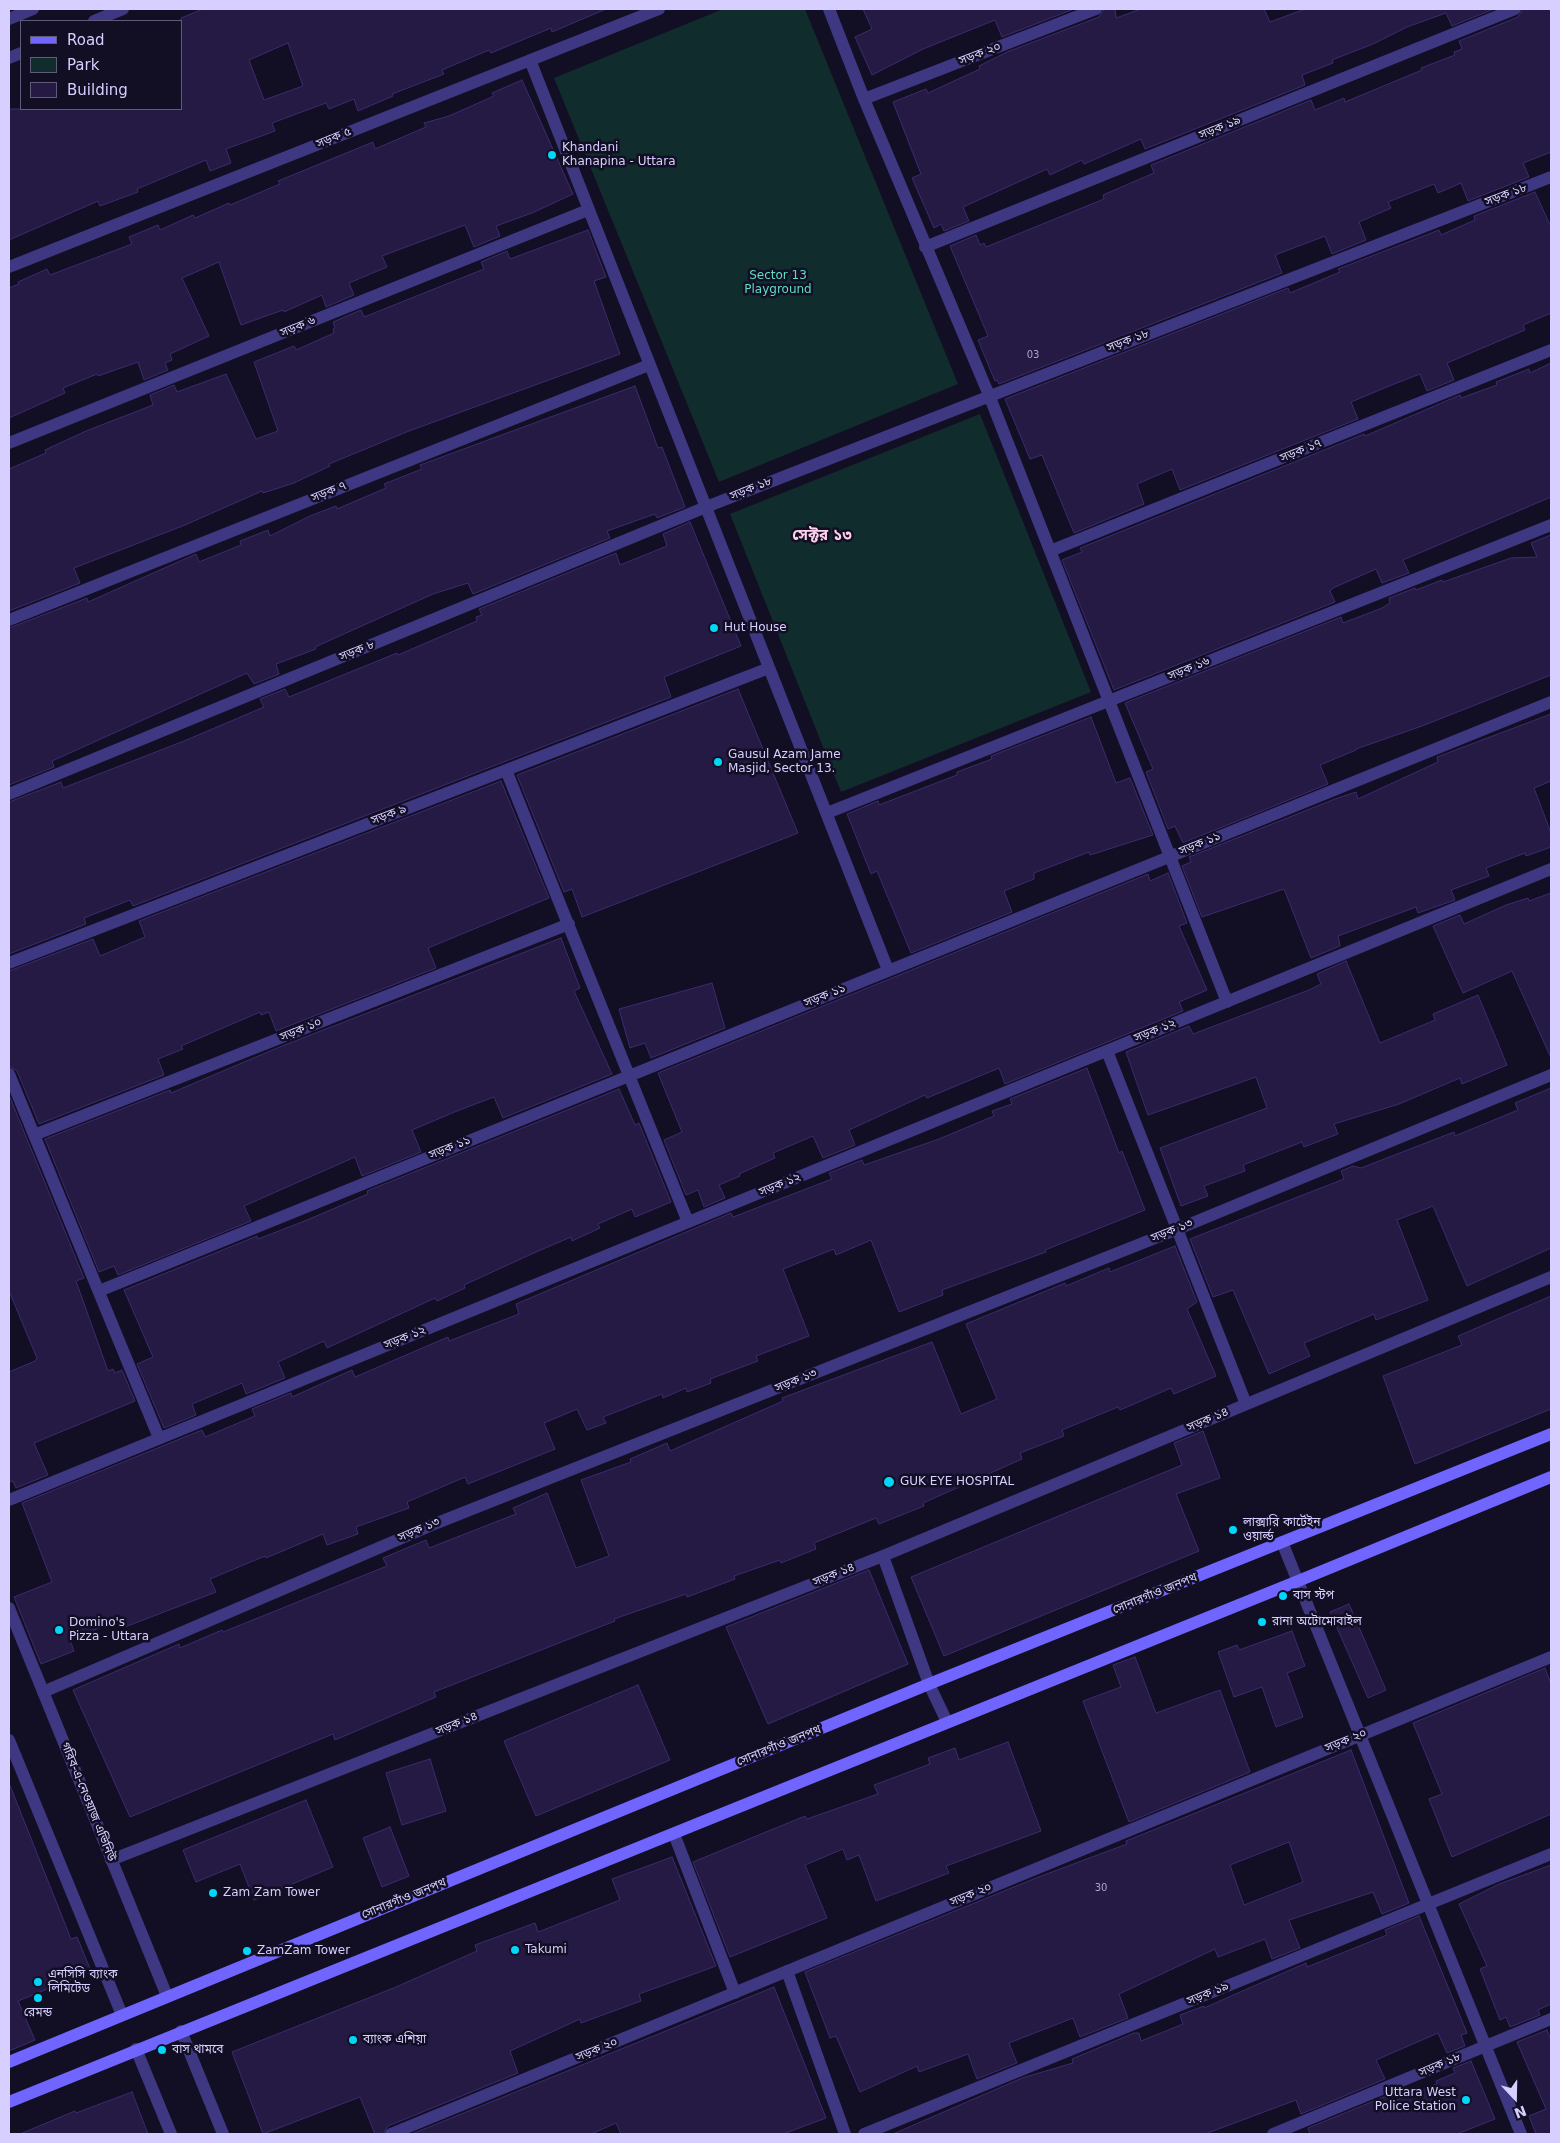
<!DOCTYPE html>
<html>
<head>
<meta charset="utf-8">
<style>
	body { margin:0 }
	#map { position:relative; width:1560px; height:2143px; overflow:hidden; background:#120e23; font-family:"DejaVu Sans",sans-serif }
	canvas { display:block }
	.frame { position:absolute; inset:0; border:10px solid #d7cfff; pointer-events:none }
	.legend { position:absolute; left:20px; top:20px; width:162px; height:90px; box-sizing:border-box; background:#120e23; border:1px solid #615b7b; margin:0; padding:6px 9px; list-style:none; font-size:15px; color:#d7cfff }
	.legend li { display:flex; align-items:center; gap:10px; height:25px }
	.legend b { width:25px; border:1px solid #615b7b }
	.north { position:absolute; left:1490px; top:2073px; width:50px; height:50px; -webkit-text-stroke:4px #120e23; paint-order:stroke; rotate:159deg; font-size:14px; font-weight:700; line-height:20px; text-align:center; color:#d7cfff }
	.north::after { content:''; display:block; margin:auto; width:18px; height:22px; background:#d7cfff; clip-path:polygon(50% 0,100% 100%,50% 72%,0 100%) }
</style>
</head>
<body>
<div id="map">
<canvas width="1560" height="2143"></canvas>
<div class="frame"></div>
<ul class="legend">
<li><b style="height:6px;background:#7066ff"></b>Road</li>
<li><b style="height:14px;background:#112c2c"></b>Park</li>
<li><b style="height:14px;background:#241a44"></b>Building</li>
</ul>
<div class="north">N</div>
</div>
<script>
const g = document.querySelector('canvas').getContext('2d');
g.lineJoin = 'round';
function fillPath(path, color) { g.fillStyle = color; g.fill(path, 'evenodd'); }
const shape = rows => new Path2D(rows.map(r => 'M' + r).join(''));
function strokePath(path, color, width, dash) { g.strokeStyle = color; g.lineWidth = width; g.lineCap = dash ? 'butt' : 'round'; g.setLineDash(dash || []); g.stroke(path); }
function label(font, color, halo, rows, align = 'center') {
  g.font = font + ' "DejaVu Sans","Noto Sans Bengali",sans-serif'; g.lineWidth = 5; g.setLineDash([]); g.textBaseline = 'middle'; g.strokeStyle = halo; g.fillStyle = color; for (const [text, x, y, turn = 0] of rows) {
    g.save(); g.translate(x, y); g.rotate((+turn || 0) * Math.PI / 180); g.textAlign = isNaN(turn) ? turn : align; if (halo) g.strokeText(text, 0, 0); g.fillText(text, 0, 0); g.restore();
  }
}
fillPath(shape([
	[723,9,805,9,958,384,719,482,554,78],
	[980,414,1091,692,841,792,730,514]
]), '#112c2c');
const building = shape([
	[203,9,606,9,552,32,551,28,491,53,489,50,442,70,444,74,392,94,393,96,358,111,354,99,329,109,326,103,272,123,275,131,226,149,231,163,210,171,206,160,137,189,138,192,100,206,98,201,9,240,9,109,181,109,181,18,203,9],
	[288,43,303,86,264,100,249,60,288,43],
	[863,9,1074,9,1002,37,995,20,923,49,872,75,855,37,872,29,863,9],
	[1104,9,1115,9,1116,18,1141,9,1264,9,1270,22,1305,9,1494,9,1452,26,1446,13,1407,27,1373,44,1332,60,1333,63,1302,75,1305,85,1145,149,1141,139,1084,164,1082,160,1050,175,1047,169,963,207,969,221,944,231,941,224,934,228,912,178,921,174,893,102,926,89,928,93,980,69,979,66,1007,52,1099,17,1104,9],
	[1523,9,1551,9,1551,152,1523,163,1529,177,1468,201,1461,183,1438,193,1434,184,1388,202,1391,208,1359,222,1366,240,1332,254,1325,236,1275,255,1282,273,999,384,997,380,995,381,978,340,988,336,950,246,976,235,980,245,984,243,986,247,1104,199,1103,195,1154,173,1151,165,1311,100,1315,110,1344,98,1345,102,1422,70,1421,68,1455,55,1454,52,1462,49,1459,41,1518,17,1523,9],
	[522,80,573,194,532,213,496,226,500,236,474,247,465,225,382,256,387,267,349,283,354,295,326,307,322,295,284,312,283,310,241,325,219,262,182,278,209,336,170,354,172,360,165,363,168,370,144,380,138,362,98,376,97,374,63,388,65,393,9,418,9,288,19,284,18,282,47,269,50,275,132,244,129,237,158,225,160,230,193,215,195,218,229,203,230,205,280,184,278,181,373,142,375,149,426,127,424,123,449,116,494,96,492,93,522,80],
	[1535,192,1551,227,1551,313,1523,325,1525,330,1447,363,1454,380,1427,391,1420,374,1389,386,1351,402,1358,419,1180,490,1172,469,1137,484,1144,504,1074,533,1042,455,1030,459,1005,399,1288,288,1290,293,1340,272,1338,269,1439,230,1441,235,1475,220,1474,216,1535,192],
	[588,230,606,277,594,281,620,354,409,431,329,464,330,466,294,483,263,493,262,491,185,525,74,568,80,583,9,611,9,469,46,453,45,450,86,431,153,405,150,395,174,385,177,392,226,374,256,439,278,431,254,362,294,346,296,350,334,333,333,329,335,328,333,322,361,310,364,317,484,269,481,262,507,251,510,259,588,230],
	[1551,363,1551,497,1403,560,1409,573,1382,583,1376,569,1333,588,1330,591,1335,602,1114,690,1062,560,1082,552,1080,548,1364,434,1365,436,1460,395,1461,398,1497,385,1496,382,1529,369,1530,373,1551,363],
	[635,386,658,448,662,447,685,507,657,518,655,514,607,531,610,538,473,594,468,583,433,594,315,647,316,649,276,664,279,674,254,684,247,673,52,761,54,767,9,785,9,628,87,598,88,602,196,554,199,562,241,545,240,541,268,530,270,536,310,516,336,506,337,509,386,488,384,484,422,469,420,465,635,386],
	[690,522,741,646,664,677,671,697,133,906,130,900,84,918,86,924,9,954,9,802,61,782,63,788,184,741,264,707,260,699,285,689,289,697,397,653,398,655,477,621,476,617,482,615,479,609,616,553,620,565,667,546,663,534,690,522],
	[1551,535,1551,675,1422,726,1356,749,1356,750,1320,765,1328,784,1183,843,1175,826,1168,829,1146,772,1153,769,1125,703,1341,617,1343,623,1382,608,1390,603,1389,598,1415,588,1416,590,1442,580,1443,582,1511,558,1537,557,1531,543,1551,535],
	[738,689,798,833,582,917,572,889,564,892,517,775,738,689],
	[1551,714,1551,781,1534,788,1551,833,1551,847,1526,856,1525,853,1486,868,1489,876,1451,890,1455,900,1418,913,1416,907,1338,936,1340,946,1311,958,1284,889,1202,917,1182,866,1191,862,1189,857,1335,799,1356,792,1358,799,1438,762,1437,757,1551,714],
	[1091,717,1116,783,1130,778,1153,835,1090,855,1089,852,1034,873,1034,879,1004,891,1012,912,911,953,877,871,871,874,847,814,878,801,879,805,957,775,957,772,992,759,991,756,1091,717],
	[501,781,549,898,428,948,436,968,276,1031,269,1012,261,1015,260,1012,181,1046,183,1049,158,1059,164,1075,39,1124,17,1071,9,1066,9,971,93,939,100,956,145,937,139,921,501,781],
	[1168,873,1187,923,1179,926,1207,990,1179,1002,1183,1011,1005,1084,999,1068,927,1098,925,1095,849,1130,855,1145,823,1158,813,1136,773,1153,775,1158,739,1174,740,1176,719,1185,725,1198,704,1207,698,1190,686,1195,664,1140,682,1132,658,1073,1148,874,1150,881,1168,873],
	[1551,893,1551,1058,1512,971,1463,993,1433,926,1460,915,1464,924,1506,905,1528,898,1529,901,1551,893],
	[561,938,580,988,574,991,612,1074,503,1118,494,1097,457,1111,412,1130,421,1152,362,1176,355,1157,244,1206,251,1221,118,1275,114,1266,99,1272,45,1139,170,1090,171,1093,282,1046,561,938],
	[1346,961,1380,1043,1435,1020,1433,1014,1478,995,1507,1065,1462,1084,1460,1078,1399,1104,1334,1124,1338,1134,1304,1147,1302,1142,1243,1165,1245,1171,1204,1186,1208,1196,1181,1206,1160,1148,1267,1108,1256,1077,1148,1115,1126,1052,1189,1026,1193,1034,1309,990,1321,984,1317,974,1346,961],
	[712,983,725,1028,651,1058,645,1043,630,1048,619,1009,712,983],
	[1087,1068,1119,1153,1122,1151,1145,1210,1045,1250,1046,1252,942,1290,943,1295,899,1312,871,1240,836,1255,834,1249,783,1269,809,1336,756,1356,758,1361,710,1379,711,1383,687,1392,686,1388,663,1398,662,1394,603,1417,606,1423,587,1430,577,1409,544,1423,555,1449,468,1484,465,1477,407,1502,409,1508,356,1527,358,1534,327,1545,323,1534,266,1558,265,1556,210,1579,216,1592,125,1627,121,1619,70,1640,74,1651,41,1664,14,1597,52,1582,22,1503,202,1430,205,1437,255,1416,252,1409,291,1393,292,1397,352,1370,355,1377,448,1337,449,1341,519,1314,516,1304,731,1213,733,1217,832,1179,829,1173,862,1160,864,1165,939,1139,994,1116,992,1111,1012,1104,1010,1099,1087,1068],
	[1551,1088,1551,1248,1467,1286,1433,1206,1397,1220,1428,1300,1376,1320,1374,1314,1304,1343,1310,1356,1269,1374,1233,1290,1213,1297,1190,1239,1344,1179,1341,1171,1353,1166,1361,1168,1454,1132,1455,1136,1518,1110,1515,1103,1551,1088],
	[619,1089,635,1125,639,1123,671,1202,635,1217,632,1209,598,1224,600,1228,572,1241,571,1237,536,1252,464,1285,465,1288,437,1301,435,1298,327,1348,324,1341,278,1362,285,1378,246,1394,242,1383,192,1404,196,1415,164,1428,137,1364,153,1357,124,1290,257,1236,258,1239,307,1220,368,1194,367,1191,619,1089],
	[9,1095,84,1278,76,1281,108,1371,113,1369,115,1373,122,1370,135,1401,34,1443,48,1475,16,1488,13,1481,9,1482,9,1372,35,1361,37,1358,9,1291,9,1095],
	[1175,1246,1197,1302,1187,1309,1216,1376,1174,1394,1171,1388,1120,1410,1118,1407,1062,1430,1064,1436,1020,1453,1022,1459,923,1503,924,1506,879,1524,876,1518,814,1543,816,1549,781,1563,780,1560,734,1576,735,1579,687,1597,686,1594,614,1619,615,1621,434,1692,436,1697,335,1740,333,1734,130,1817,73,1690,179,1644,180,1648,222,1630,223,1632,387,1566,383,1558,426,1540,429,1548,516,1514,513,1508,547,1493,576,1568,609,1556,581,1480,631,1462,630,1459,667,1443,670,1451,783,1401,782,1398,932,1342,961,1414,997,1399,966,1324,1065,1283,1066,1286,1109,1268,1110,1272,1175,1246],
	[1551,1296,1551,1409,1415,1464,1383,1376,1462,1345,1458,1336,1551,1296],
	[1203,1431,1220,1478,1176,1494,1199,1551,944,1656,911,1577,1182,1465,1174,1443,1203,1431],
	[869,1570,908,1664,768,1724,726,1627,869,1570],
	[1349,1604,1386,1690,1368,1698,1330,1612,1349,1604],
	[1292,1631,1305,1666,1287,1673,1303,1717,1276,1727,1262,1687,1234,1697,1218,1652,1237,1645,1239,1650,1292,1631],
	[1135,1657,1156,1713,1220,1690,1250,1772,1129,1822,1083,1701,1121,1687,1113,1665,1135,1657],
	[1545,1668,1551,1684,1551,1814,1452,1857,1429,1799,1442,1794,1413,1723,1545,1668],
	[638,1685,670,1760,536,1816,504,1741,638,1685],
	[1008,1742,1041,1831,946,1866,949,1873,876,1901,859,1855,847,1860,843,1849,805,1865,827,1918,730,1957,693,1862,805,1816,807,1819,878,1794,874,1785,930,1764,928,1758,955,1748,959,1760,1008,1742],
	[1351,1750,1409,1903,1382,1914,1373,1892,1289,1920,1300,1948,1272,1959,1265,1939,1218,1957,1215,1949,1119,1994,1128,2018,1080,2037,1073,2018,1009,2043,1017,2063,977,2079,968,2054,919,2072,917,2066,860,2092,836,2036,830,2038,805,1972,1036,1878,1127,1844,1126,1841,1351,1750],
	[1289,1842,1303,1882,1244,1905,1230,1865,1289,1842],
	[430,1759,446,1811,402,1825,386,1773,430,1759],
	[9,1783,71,1939,77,1937,91,1971,18,2001,35,2040,9,2051,9,1783],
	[306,1800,333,1867,254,1900,240,1864,196,1882,183,1850,306,1800],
	[390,1827,409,1876,382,1887,363,1838,390,1827],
	[672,1857,716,1966,639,1994,641,2001,581,2023,580,2019,510,2051,518,2073,388,2126,383,2134,375,2134,360,2097,263,2134,232,2052,396,1987,477,1951,475,1945,535,1923,538,1932,620,1900,612,1879,672,1857],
	[1551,1865,1551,2004,1538,2010,1540,2015,1510,2027,1506,2017,1500,2020,1480,1969,1487,1966,1459,1904,1499,1884,1551,1865],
	[1419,1916,1467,2033,1461,2035,1465,2046,1447,2053,1438,2033,1376,2060,1385,2079,1301,2114,1296,2100,1205,2134,893,2134,1022,2078,1073,2063,1072,2059,1134,2033,1139,2033,1141,2041,1183,2024,1180,2015,1204,2006,1204,2008,1306,1963,1307,1967,1387,1935,1385,1930,1419,1916],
	[774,1987,826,2118,783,2134,621,2134,616,2123,591,2134,412,2134,774,1987],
	[1547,2030,1551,2040,1551,2134,1536,2134,1529,2116,1546,2109,1517,2042,1547,2030],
	[1471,2061,1495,2119,1457,2134,1310,2134,1308,2128,1391,2094,1394,2101,1437,2084,1436,2081,1455,2073,1453,2068,1471,2061],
	[132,2092,148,2134,20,2134,75,2111,76,2113,132,2092]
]);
fillPath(building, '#241a44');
strokePath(building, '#3c2c70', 1);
strokePath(shape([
	[829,9,864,99,989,395,1227,1002],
	[530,60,888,970],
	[864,99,1096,9],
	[925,247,1515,9],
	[9,267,659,9],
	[9,443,588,210],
	[1050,551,1551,350],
	[9,620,649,365],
	[506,770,688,1222],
	[9,794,706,507,1551,177],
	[827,813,1551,525],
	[9,963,769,668],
	[1107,1051,1246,1404],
	[9,1074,159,1438],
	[34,1135,569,924],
	[99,1291,1551,702],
	[9,1500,1551,869],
	[1282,1542,1521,2134],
	[883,1556,929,1684,947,1722],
	[43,1692,432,1525,1178,1229,1551,1075],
	[674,1834,735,1993],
	[111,1860,883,1556,1551,1277],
	[787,1971,845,2134],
	[391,2134,1551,1657],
	[864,2134,1551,1854],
	[1273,2134,1551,2019]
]), '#3e3882', 12);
strokePath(shape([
	[9,19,33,9],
	[94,21,123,9],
	[9,58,21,53],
	[9,1608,167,1996],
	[9,1740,122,2015],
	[181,2031,223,2134],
	[136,2049,171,2134]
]), '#3e3882', 12);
strokePath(shape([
	[9,2062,929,1684,1551,1434],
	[9,2102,1298,1581,1551,1477]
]), '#7066ff', 12);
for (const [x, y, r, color] of [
	[552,155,5,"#00d7fa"],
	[714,628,5,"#00d7fa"],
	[718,762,5,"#00d7fa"],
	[889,1482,6,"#00d7fa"],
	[1233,1530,5,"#00d7fa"],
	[1283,1596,5,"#00d7fa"],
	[1262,1622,5,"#00d7fa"],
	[59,1630,5,"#00d7fa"],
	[213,1893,5,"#00d7fa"],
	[515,1950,5,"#00d7fa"],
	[247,1951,5,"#00d7fa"],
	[38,1982,5,"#00d7fa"],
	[38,1998,5,"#00d7fa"],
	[353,2040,5,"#00d7fa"],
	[162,2050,5,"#00d7fa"],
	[1466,2100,5,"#00d7fa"]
]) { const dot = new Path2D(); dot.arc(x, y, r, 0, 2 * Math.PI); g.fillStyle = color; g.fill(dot); strokePath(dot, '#120e23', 2); }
label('10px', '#aaa2d0', null, [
	["03",1033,355],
	["30",1101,1888]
]);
label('12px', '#d7cfff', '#120e23', [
	["সড়ক ২০",980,54,-21],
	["সড়ক ১৯",1220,128,-22],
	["সড়ক ৫",334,138,-22],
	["সড়ক ১৮",1506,195,-21],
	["সড়ক ৬",298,327,-22],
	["সড়ক ১৮",1128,341,-21],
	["সড়ক ১৭",1301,451,-22],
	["সড়ক ১৮",751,489,-22],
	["সড়ক ৭",329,492,-22],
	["সড়ক ৮",357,651,-22],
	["সড়ক ১৬",1189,669,-22],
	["সড়ক ৯",389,815,-21],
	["সড়ক ১১",1200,844,-22],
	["সড়ক ১১",825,996,-22],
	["সড়ক ১০",301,1030,-22],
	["সড়ক ১২",1155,1031,-22],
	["সড়ক ১১",450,1148,-22],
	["সড়ক ১২",780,1185,-22],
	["সড়ক ১৩",1172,1231,-22],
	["সড়ক ১২",405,1338,-22],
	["সড়ক ১৩",796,1381,-22],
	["সড়ক ১৪",1208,1420,-23],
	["সড়ক ১৩",419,1530,-23],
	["সড়ক ১৪",834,1575,-22],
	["সোনারগাঁও জনপথ",1155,1594,-22],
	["সড়ক ১৪",457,1724,-22],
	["সড়ক ২০",1346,1741,-22],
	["সোনারগাঁও জনপথ",779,1746,-22],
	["গরিব-এ-নেওয়াজ এভিনিউ",88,1802,68],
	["সড়ক ২০",971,1895,-22],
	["সোনারগাঁও জনপথ",404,1899,-22],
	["সড়ক ১৯",1208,1994,-22],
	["সড়ক ২০",597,2050,-22],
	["সড়ক ১৮",1440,2065,-23]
]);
label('12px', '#d7cfff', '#120e23', [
	["Khandani",562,148],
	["Khanapina - Uttara",562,162],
	["Hut House",724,628],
	["Gausul Azam Jame",728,755],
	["Masjid, Sector 13.",728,769],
	["GUK EYE HOSPITAL",900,1482],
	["লাক্সারি কার্টেইন",1243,1523],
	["ওয়ার্ল্ড",1243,1537],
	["বাস স্টপ",1293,1596],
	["রানা অটোমোবাইল",1272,1622],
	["Domino's",69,1623],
	["Pizza - Uttara",69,1637],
	["Zam Zam Tower",223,1893],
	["Takumi",525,1950],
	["ZamZam Tower",257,1951],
	["এনসিসি ব্যাংক",48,1975],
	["লিমিটেড",48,1989],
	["রেমন্ড",38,2013,"center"],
	["ব্যাংক এশিয়া",363,2040],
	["বাস থামবে",172,2050],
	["Uttara West",1456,2093,"right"],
	["Police Station",1456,2107,"right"]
], 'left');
label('12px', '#5bdfc4', '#120e23', [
	["Sector 13",778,276],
	["Playground",778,290]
]);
label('bold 15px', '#ffd1ec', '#120e23', [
	["সেক্টর ১৩",822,536]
]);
</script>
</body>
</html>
